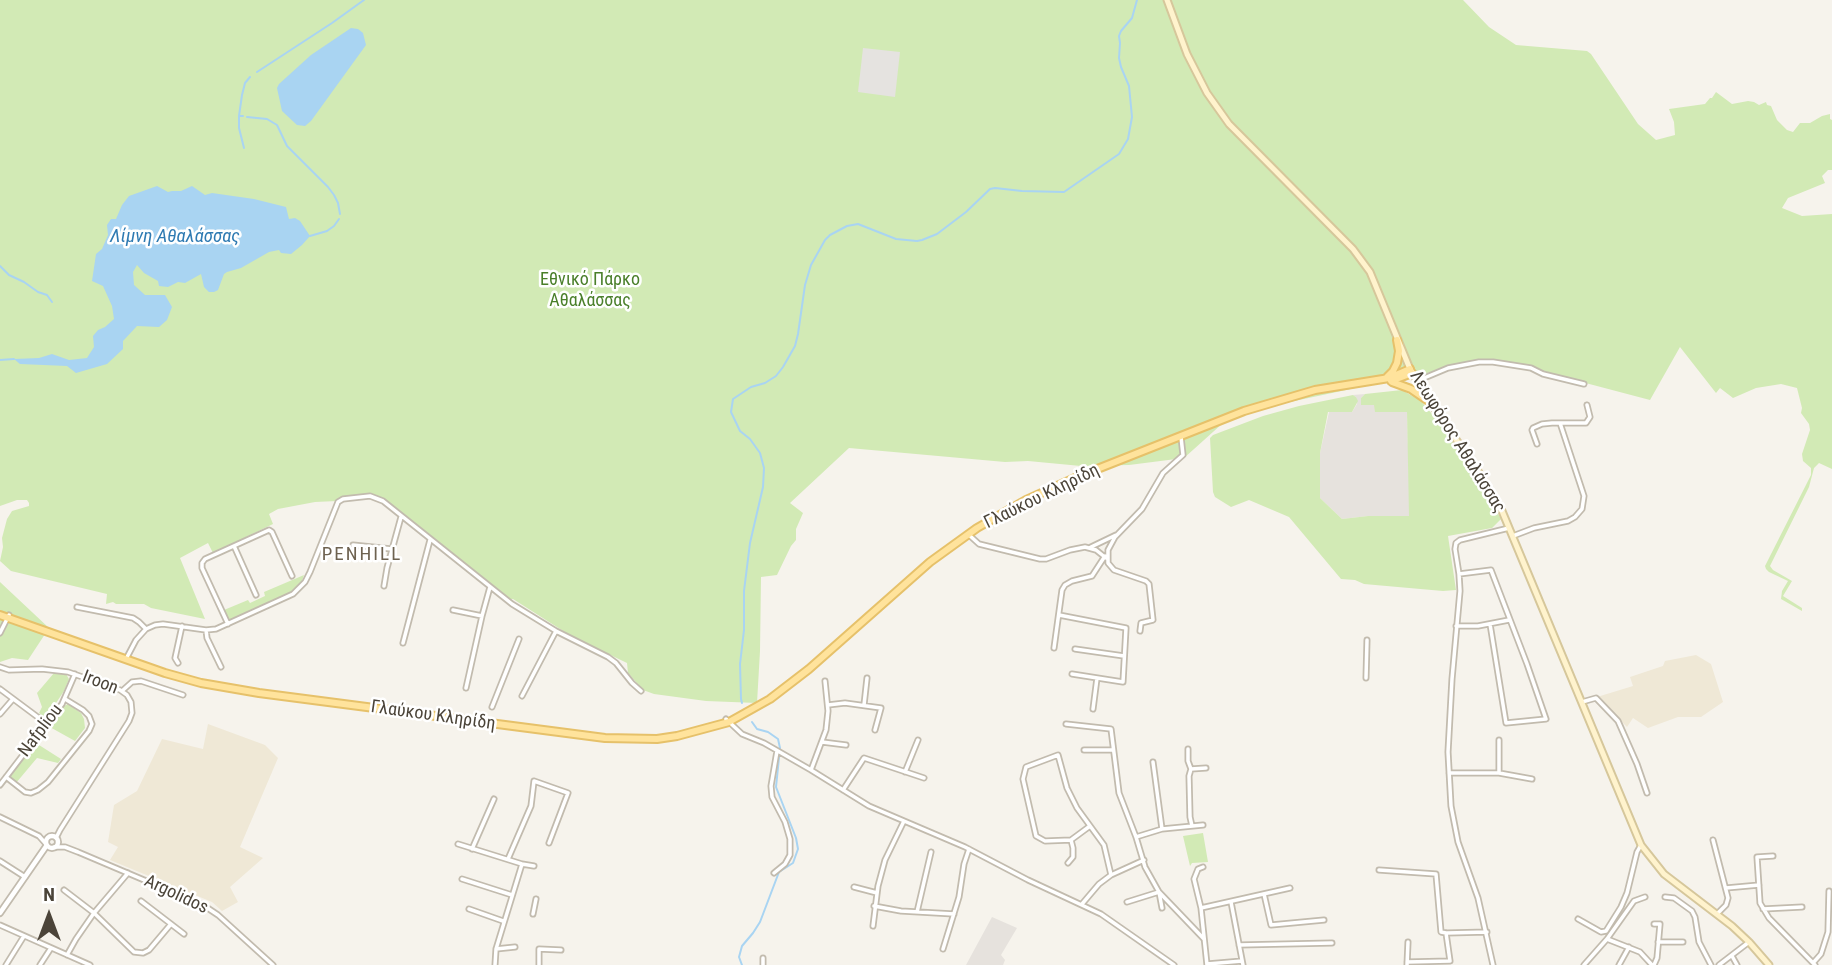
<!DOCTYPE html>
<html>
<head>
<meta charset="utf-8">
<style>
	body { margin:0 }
	#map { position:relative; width:1832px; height:965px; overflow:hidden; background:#f6f3ec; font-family:"Roboto Condensed",sans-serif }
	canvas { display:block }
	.north { position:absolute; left:14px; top:881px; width:70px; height:70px; -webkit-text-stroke:5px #fff; paint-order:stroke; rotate:0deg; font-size:19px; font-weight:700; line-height:28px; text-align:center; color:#4b4439 }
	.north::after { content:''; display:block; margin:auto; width:24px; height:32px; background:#4b4439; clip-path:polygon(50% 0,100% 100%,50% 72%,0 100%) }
</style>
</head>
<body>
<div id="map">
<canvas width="1832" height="965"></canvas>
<div class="north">N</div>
</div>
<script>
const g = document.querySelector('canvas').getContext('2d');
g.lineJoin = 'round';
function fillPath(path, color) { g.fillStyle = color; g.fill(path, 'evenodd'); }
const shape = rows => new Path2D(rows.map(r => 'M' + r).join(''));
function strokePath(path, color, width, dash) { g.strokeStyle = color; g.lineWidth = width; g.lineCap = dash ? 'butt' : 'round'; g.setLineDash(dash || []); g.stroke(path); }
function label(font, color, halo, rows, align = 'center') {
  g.font = font + ' "Roboto Condensed",sans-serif'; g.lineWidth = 5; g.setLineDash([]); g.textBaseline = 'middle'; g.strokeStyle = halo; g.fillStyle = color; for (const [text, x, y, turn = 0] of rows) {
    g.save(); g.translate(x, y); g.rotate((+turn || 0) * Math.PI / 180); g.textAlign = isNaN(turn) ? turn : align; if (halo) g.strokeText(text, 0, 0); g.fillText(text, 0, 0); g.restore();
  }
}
fillPath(shape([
	[1365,394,1361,398,1375,405,1375,412,1407,412,1410,516,1368,516,1342,519,1320,498,1320,453,1329,412,1352,412,1357,404,1356,397,1353,395],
	[992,917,1017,928,1001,955,1005,960,1003,965,966,965]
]), '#e6e2dd');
fillPath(shape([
	[1696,655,1711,664,1723,702,1701,717,1678,717,1648,728,1633,718,1627,727,1597,697,1633,686,1630,677,1663,666,1665,661],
	[208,724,265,745,278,758,240,847,263,858,230,887,238,902,222,911,212,902,110,860,118,847,108,842,114,805,137,791,162,739,203,749]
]), '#efe8d6');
fillPath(shape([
	[0,0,1463,0,1489,27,1516,45,1587,51,1591,54,1638,124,1656,140,1675,135,1674,122,1669,109,1705,104,1710,98,1712,98,1716,92,1732,104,1748,101,1754,102,1759,105,1766,102,1767,105,1771,106,1777,120,1787,130,1793,132,1800,123,1810,123,1822,116,1830,114,1830,119,1832,120,1832,170,1828,170,1822,176,1825,183,1788,198,1782,208,1802,216,1832,214,1832,469,1819,463,1814,468,1809,487,1770,566,1773,570,1792,581,1783,596,1802,608,1802,611,1781,599,1782,591,1788,581,1769,572,1766,569,1765,566,1811,475,1811,468,1803,461,1802,454,1810,430,1809,424,1801,413,1802,408,1797,388,1781,384,1756,388,1733,398,1720,388,1716,393,1680,347,1650,400,1506,362,1478,361,1447,366,1422,375,1419,375,1417,373,1398,379,1233,414,1184,458,1129,465,1081,466,1028,461,1005,462,849,448,790,503,803,513,796,529,796,540,791,546,777,575,761,577,760,651,757,703,706,701,654,694,643,690,628,673,627,663,571,636,513,599,508,599,376,495,357,495,344,497,337,501,315,502,278,509,269,514,273,524,213,553,208,543,180,558,205,619,151,608,144,604,116,604,113,602,106,604,107,594,11,571,0,561,3,547,2,538,7,519,12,511,29,506,29,503,27,500,17,500,0,506],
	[1402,390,1421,401,1438,421,1476,475,1501,519,1492,528,1448,536,1456,590,1443,591,1364,584,1355,580,1341,579,1289,517,1249,500,1231,507,1215,497,1213,492,1210,438,1213,435,1263,416,1299,406,1353,395,1356,397,1358,401,1352,412,1328,412,1320,453,1320,498,1342,519,1368,516,1409,516,1407,412,1375,412,1374,405,1361,405,1361,398,1365,394],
	[304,575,302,581,291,592,273,602,229,620,224,610,248,600,250,603,265,596,264,592],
	[0,582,49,628,28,660,12,658,0,662],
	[54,673,66,674,69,679,64,691,52,709,47,715,43,716,39,713,42,707,37,693],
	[68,704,81,713,84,719,85,728,75,741,48,726,64,706],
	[39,745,61,759,58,763,37,758,16,783,11,778,11,775,29,752,35,750],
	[1203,833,1208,862,1192,863,1190,866,1183,836]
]), '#d2eab5');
fillPath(shape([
	[863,48,900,52,895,97,858,92]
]), '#e5e3e0');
fillPath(shape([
	[351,28,358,29,363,33,366,45,311,121,305,126,297,125,282,111,277,88,279,84,311,55],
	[157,186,168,192,172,191,181,191,192,186,205,195,212,193,254,199,286,207,289,219,295,218,300,221,310,236,302,245,291,254,281,253,279,250,269,252,241,268,227,272,224,274,218,290,214,292,209,292,204,287,201,274,185,283,178,282,168,287,159,286,158,281,144,273,137,265,133,272,134,285,145,295,165,295,172,307,167,320,159,327,137,326,123,341,123,349,107,364,76,373,67,366,20,364,14,359,39,358,52,354,69,360,87,358,94,347,93,336,98,330,105,327,114,319,112,306,103,286,92,281,96,254,102,249,108,235,107,225,111,219,116,219,122,205,129,196]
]), '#a9d4f2');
strokePath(shape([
	[257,72,332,23,364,0],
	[239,116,239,128,244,148],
	[243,116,239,116,242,95,245,83,250,77],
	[247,117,267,119,277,125,287,146,328,187,334,195,338,203,340,214],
	[310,236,327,231,334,226,339,219],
	[0,266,9,275,24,282,38,292,47,295,52,302],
	[0,360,14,359],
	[742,703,741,699,740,664,744,630,744,591,750,543,763,487,764,468,760,453,750,439,740,431,731,412,733,399,751,387,765,383,776,376,783,367,795,346,798,334,805,285,811,265,825,240,830,235,847,226,858,224,896,239,917,241,922,240,937,234,966,212,990,189,995,188,1022,191,1064,192,1119,154,1128,139,1132,117,1129,86,1121,67,1119,58,1120,43,1119,36,1121,31,1132,18,1137,0],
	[742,965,739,957,742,946,753,933,760,922,779,872,793,863,798,849,796,838,776,787,780,748,778,739,768,732,757,729,752,722]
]), '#a9d4f2', 2);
const minor = shape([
	[1417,381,1448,368,1479,362,1493,362,1531,368,1543,374,1584,384],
	[1537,444,1532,430,1533,428,1542,424,1552,423,1586,423,1590,417,1587,405],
	[968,534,979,544,1040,559,1046,559,1070,550,1085,547,1096,550,1106,558],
	[1513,536,1534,528,1568,521,1575,517,1582,509,1584,496,1560,423],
	[353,545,392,549],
	[234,546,256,595],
	[1091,547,1116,535],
	[1459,574,1491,570,1527,664,1546,719,1506,723,1490,624],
	[384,586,387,568,401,517],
	[77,607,133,618,139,622,146,629],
	[453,610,482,616],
	[1059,615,1126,628,1123,682,1072,674],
	[228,624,202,568,202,563,205,559,269,530,272,532,292,576],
	[1456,626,1478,626,1509,620],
	[206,630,207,638,221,667],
	[1140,631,1141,623,1153,620,1149,584,1146,581,1114,570,1108,563,1108,550,1115,537,1142,509,1163,473,1183,455,1181,437],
	[0,633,9,615],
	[403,643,430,540],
	[1054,648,1062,590,1065,585,1072,581,1092,576,1105,556],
	[1075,649,1124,656],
	[126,659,136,640,146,629,155,625,163,624,206,630,216,629,293,594,305,582,310,572,338,502,343,499,370,496,383,501,512,604,556,631,608,657,616,663,632,683,641,691],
	[178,663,175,658,182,626],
	[0,667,9,670,42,669,68,672,120,690,127,695,131,702,132,713,129,721,60,830,56,838],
	[1366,678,1367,640],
	[466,688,482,616,490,587],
	[0,689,47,724],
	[122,691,132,682,141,681,183,695],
	[522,696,556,631],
	[1582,702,1596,698,1618,721,1637,764,1647,793],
	[828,705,845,703,881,708,875,730],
	[864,705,867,678],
	[492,707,519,639],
	[1093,709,1097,678],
	[0,714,13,699],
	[726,719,742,734,764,743,811,770,869,806,965,847,1028,880,1101,914,1174,965],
	[1066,724,1111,729,1119,793,1136,837,1145,867,1159,892,1162,908],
	[1499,740,1499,773],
	[822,742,846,745],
	[1188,749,1188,761,1191,769],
	[1084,750,1113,750],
	[1153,762,1162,829],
	[811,770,826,730,828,711,825,681],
	[905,772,918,740],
	[1449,773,1499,773,1532,779],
	[6,777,25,792,31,793,38,790,48,782,89,731,92,724,89,716,83,710,65,699],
	[0,785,62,704,75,674],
	[843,790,864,758,924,778],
	[0,817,39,836,46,844],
	[1192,826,1190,817,1189,776,1191,769,1206,768],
	[1136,837,1162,829,1203,825],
	[1071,840,1045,841,1036,836,1023,779,1026,767,1058,755,1067,788,1077,808,1104,845,1111,875],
	[1713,840,1728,898,1726,905,1717,914],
	[458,844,522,864,534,866],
	[54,847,65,847,78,852,203,905,218,915,273,965],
	[472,849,494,799],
	[1773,856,1757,857,1760,903,1769,918,1815,965],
	[508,859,531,806,534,781,568,793,549,843],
	[0,861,25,877],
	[1068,863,1073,857,1073,848,1071,840,1090,826],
	[1203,867,1198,869,1194,879,1201,908,1207,965],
	[1379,870,1436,874,1441,932,1446,933,1450,961,1407,962],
	[774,873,785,864,790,855,790,839,785,822,772,797,771,786,777,751],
	[462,879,512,895],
	[854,887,877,893],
	[1726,888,1759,885],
	[64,890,94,913,134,952,143,953,149,950,171,924],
	[1264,894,1271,925,1324,920],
	[1665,897,1674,898,1692,911,1695,917,1699,942,1711,965],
	[141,901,184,934],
	[1127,902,1159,892,1204,939],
	[1231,902,1243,965],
	[1082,904,1099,884,1111,875,1144,860],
	[874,906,901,911,954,914],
	[1201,908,1290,888],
	[469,909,503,921],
	[1763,909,1802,907],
	[917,912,931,852],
	[533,914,536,899],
	[1578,919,1601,932,1606,931,1621,907,1627,893,1637,852,1641,845],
	[0,925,90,965],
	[873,926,878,886,885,860,904,821],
	[1447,933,1487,932],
	[1607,939,1640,952,1652,965],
	[1658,942,1683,942],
	[1239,945,1332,943],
	[496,949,515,947],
	[943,949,959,897,964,864,969,849],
	[67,955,76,939,94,913,128,873],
	[1732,956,1737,965],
	[763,958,763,965],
	[1813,963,1821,954,1828,932,1829,891],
	[1207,964,1242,961],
	[6,965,24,936],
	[40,965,51,948],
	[495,965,496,949,522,864],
	[539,965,539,949,561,950],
	[1407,965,1408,942],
	[1493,965,1478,898,1458,842,1451,806,1448,752,1452,679,1460,591,1459,574,1455,549,1456,543,1460,540,1509,528],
	[1584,965,1607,939,1634,901,1645,897],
	[1619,965,1629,947],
	[1654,965,1657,958,1660,924,1654,924],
	[1719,965,1749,942]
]);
const tertiary = shape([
	'46 842a6 6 0 1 1 12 0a6 6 0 1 1-12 0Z',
	[0,913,47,845]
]);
const secondary = shape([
	[1167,0,1187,54,1207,93,1229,124,1353,249,1370,272,1410,369,1430,402,1478,471,1502,511,1641,845,1664,874,1732,926,1749,942,1769,965]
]);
const primary = shape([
	[1387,377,1393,371,1397,363,1399,351,1397,340],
	[1391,381,1412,373],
	[1392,382,1411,389,1430,402],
	[0,615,165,673,201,683,259,693,605,738,657,739,677,736,729,722,770,699,809,669,930,562,977,528,1026,500,1077,477,1244,411,1315,390,1389,378,1410,369]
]);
strokePath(minor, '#c2bbae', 7);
strokePath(tertiary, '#c2bbae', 8);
strokePath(secondary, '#d6c79b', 9);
strokePath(primary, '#e6c16a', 10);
strokePath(minor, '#fff', 3.5);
strokePath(tertiary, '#fff', 4.5);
strokePath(secondary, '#fff3cd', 5);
strokePath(primary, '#ffe39c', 6);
label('18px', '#4a7f2a', '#fff', [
	["Εθνικό Πάρκο",590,280],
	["Αθαλάσσας",590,301]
]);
label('18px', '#4b4439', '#fff', [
	["Λεωφόρος Αθαλάσσας",1457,442,58],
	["Γλαύκου Κληρίδη",1042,497,-26],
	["Iroon",100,683,21],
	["Γλαύκου Κληρίδη",433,716,8],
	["Nafpliou",41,731,-53],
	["Argolidos",176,895,25]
]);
label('italic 19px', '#2e7ab2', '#fff', [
	["Λίμνη Αθαλάσσας",175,237]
]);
g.letterSpacing = '2px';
label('19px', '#6e6250', '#fff', [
	["PENHILL",362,555]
]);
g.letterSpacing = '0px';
</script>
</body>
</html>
